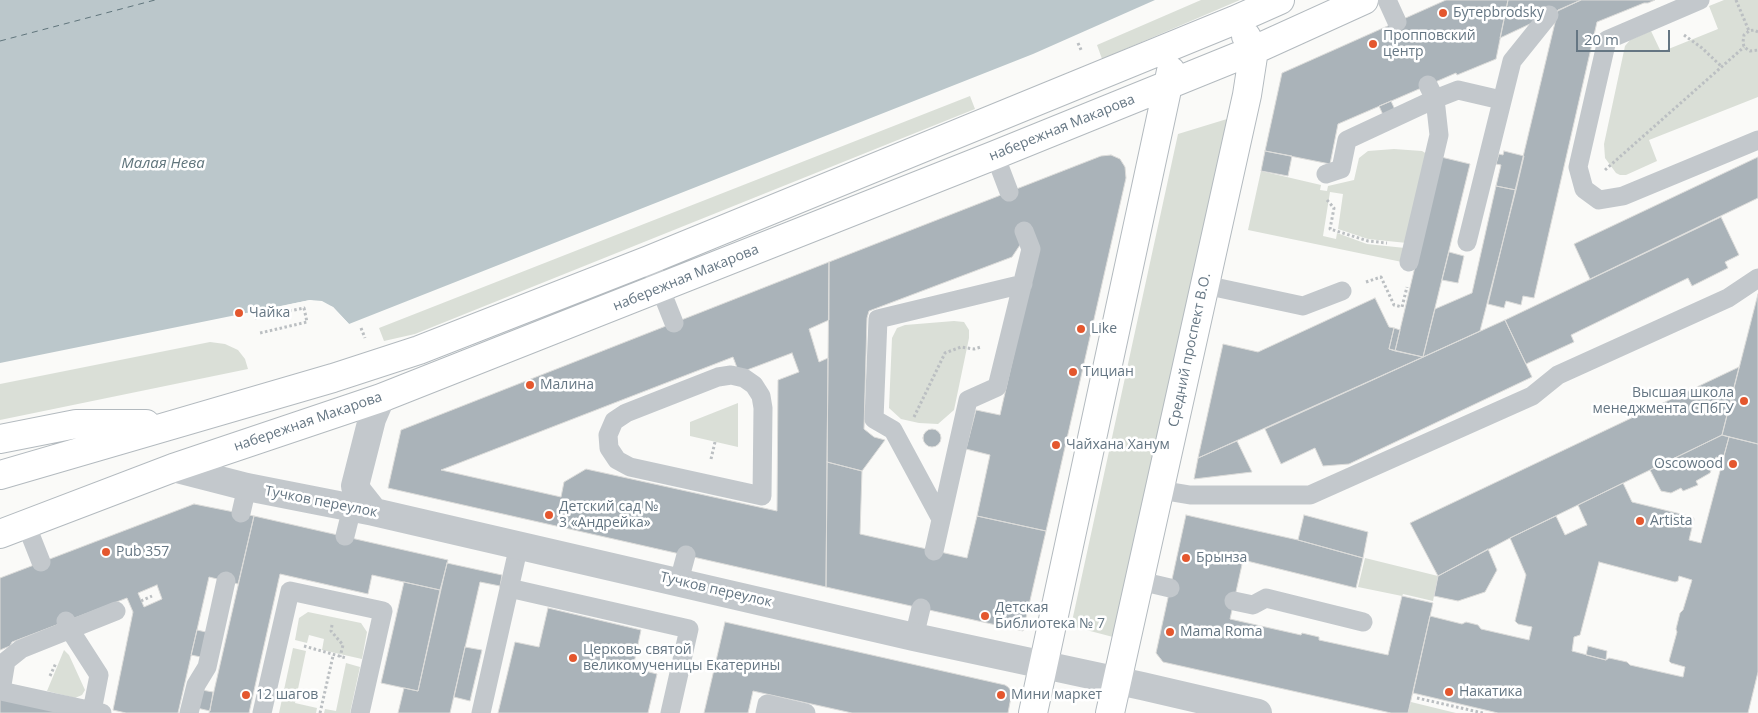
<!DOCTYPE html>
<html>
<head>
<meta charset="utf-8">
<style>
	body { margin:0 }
	#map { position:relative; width:1758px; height:713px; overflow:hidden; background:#fafaf8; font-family:"Open Sans",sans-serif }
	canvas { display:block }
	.scale { position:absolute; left:1576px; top:30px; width:94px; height:22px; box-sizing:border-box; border:2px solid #657683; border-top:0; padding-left:6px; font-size:15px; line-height:18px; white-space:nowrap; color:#657683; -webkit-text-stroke:4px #fff; paint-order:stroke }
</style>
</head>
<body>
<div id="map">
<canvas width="1758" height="713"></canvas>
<div class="scale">20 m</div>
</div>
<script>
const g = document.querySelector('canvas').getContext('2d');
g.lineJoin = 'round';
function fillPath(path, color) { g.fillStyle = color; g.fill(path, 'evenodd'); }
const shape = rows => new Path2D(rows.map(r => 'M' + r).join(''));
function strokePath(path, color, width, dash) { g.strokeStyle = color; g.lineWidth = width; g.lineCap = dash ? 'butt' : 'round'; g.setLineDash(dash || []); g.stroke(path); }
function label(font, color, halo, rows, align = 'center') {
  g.font = font + ' "Open Sans",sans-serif'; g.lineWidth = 5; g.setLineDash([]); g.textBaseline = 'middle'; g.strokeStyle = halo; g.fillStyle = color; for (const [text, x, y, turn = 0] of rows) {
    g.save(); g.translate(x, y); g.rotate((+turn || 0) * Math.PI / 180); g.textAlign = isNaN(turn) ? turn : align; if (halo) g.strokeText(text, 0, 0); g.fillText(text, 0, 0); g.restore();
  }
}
fillPath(shape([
	[1201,0,1240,0,1102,59,1097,45],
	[1724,0,1758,0,1758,97,1649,140,1657,161,1626,175,1620,175,1616,173,1605,158,1604,144,1625,46,1630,40,1651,31,1661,52,1718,29,1709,6],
	[970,96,975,109,415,334,384,341,379,328],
	[1227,119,1113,637,1071,626,1178,134],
	[1394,149,1422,151,1427,154,1407,243,1368,239,1338,229,1343,194,1330,192,1323,236,1336,239,1337,233,1367,244,1405,248,1402,262,1248,230,1261,171,1321,185,1320,190,1327,191,1328,186,1354,180,1359,158,1368,151],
	[954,321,964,322,969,330,969,338,954,410,938,424,919,423,901,419,889,408,892,338,897,328,905,325],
	[210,342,225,344,238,350,245,359,248,369,0,420,0,384],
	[738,403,738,447,690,436,690,422],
	[1365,558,1438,576,1433,601,1403,594,1402,596,1358,587],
	[308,612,361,623,367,632,362,659,322,650,324,639,309,635,307,643,295,640,299,618],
	[293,648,306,651,295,703,317,708,316,713,279,713],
	[64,650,69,655,85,690,82,695,75,698,47,691],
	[346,663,360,667,350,713,324,713,325,709,336,711],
	[1411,702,1456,713,1408,713]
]), '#dadfd7');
fillPath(shape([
	[0,0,1155,0,1033,54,349,324,333,307,310,300,0,363]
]), '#bbc7cb');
fillPath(shape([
	[310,300,322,301,333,307,349,324,347,325,332,309,321,304,310,303,250,316,249,313]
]), '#fafaf8');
strokePath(shape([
	[0,41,155,0]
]), '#60757c', 1, [6, 5]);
const building = shape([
	[1446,0,1508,0,1496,59,1457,75,1456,73,1338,124,1330,164,1265,151,1282,73,1446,0],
	[1508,0,1581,0,1500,38,1508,0],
	[1581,0,1655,0,1648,3,1644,3,1597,22,1534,298,1523,296,1521,305,1506,301,1504,308,1488,304,1558,10,1581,0],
	[1391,101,1396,112,1384,117,1379,106,1391,101],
	[1265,151,1292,156,1288,176,1261,171,1265,151],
	[1504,151,1524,156,1516,190,1496,186,1501,165,1496,164,1499,154,1503,155,1504,151],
	[1111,155,1120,159,1125,167,1126,178,1046,531,977,516,990,455,966,449,976,410,1000,415,1038,247,1020,245,1012,257,869,311,867,318,864,429,874,437,885,440,862,471,827,462,829,262,1101,156,1111,155],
	[1441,157,1470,164,1423,357,1395,351,1441,157],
	[1758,157,1758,198,1590,279,1574,244,1758,157],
	[1496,186,1516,190,1480,331,1423,357,1435,309,1472,293,1496,186],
	[1721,217,1739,255,1725,262,1728,268,1692,286,1688,278,1571,335,1574,342,1526,364,1505,320,1721,217],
	[1449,252,1464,256,1458,283,1442,280,1449,252],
	[829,262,829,320,809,329,819,362,828,358,826,587,388,488,401,430,829,262],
	[792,353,799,372,778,380,777,511,586,469,564,482,561,497,441,470,733,357,739,373,792,353],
	[1758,294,1758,444,1722,435,1758,294],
	[1375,298,1389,327,1394,328,1389,349,1423,357,1198,458,1223,344,1258,352,1375,298],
	[1505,320,1532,377,1349,464,1323,466,1315,448,1281,464,1265,429,1505,320],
	[1394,328,1400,330,1395,351,1389,349,1394,328],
	[1739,367,1722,435,1510,538,1438,576,1410,523,1739,367],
	'923 438a9 9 0 1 1 18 0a9 9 0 1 1-18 0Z',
	[1722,435,1729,437,1723,459,1716,457,1710,473,1696,481,1698,485,1683,491,1681,488,1671,493,1661,491,1650,470,1722,435],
	[1729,437,1758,444,1758,672,1748,713,1498,713,1413,693,1430,616,1462,624,1466,622,1478,625,1481,629,1529,640,1532,627,1518,624,1515,621,1526,575,1510,538,1556,516,1565,535,1582,527,1587,525,1578,505,1623,483,1632,502,1693,517,1694,519,1689,540,1701,543,1729,437],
	[1599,562,1675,582,1678,581,1679,576,1692,580,1683,610,1680,613,1676,629,1677,632,1669,661,1671,663,1685,667,1683,677,1630,665,1627,662,1609,658,1606,660,1572,651,1574,637,1580,635,1599,562],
	[1237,441,1252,472,1194,479,1198,458,1237,441],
	[827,462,862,471,860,534,967,558,977,516,1046,531,1023,631,826,587,827,462],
	[194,504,254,516,238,584,209,577,178,713,126,713,113,710,133,612,127,598,12,642,10,646,0,650,0,578,194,504],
	[157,585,162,599,144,607,138,593,157,585],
	[1186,515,1298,540,1363,558,1356,588,1243,560,1230,619,1301,635,1302,633,1319,637,1319,640,1388,655,1402,596,1433,603,1408,713,1391,713,1163,662,1156,653,1186,515],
	[1304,515,1368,532,1363,558,1298,540,1304,515],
	[254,516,448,560,440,590,372,575,368,594,280,574,249,713,209,713,254,516],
	[1488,549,1497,570,1485,592,1458,601,1434,596,1438,576,1488,549],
	[447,563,502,575,500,586,480,582,450,713,398,713,404,688,418,691,447,563],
	[404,582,440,590,418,691,381,683,404,582],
	[548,608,641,630,633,668,657,674,648,713,498,713,515,642,539,647,548,608],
	[725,622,1005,685,1008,687,1012,692,1008,713,852,713,753,691,748,713,704,713,725,622],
	[197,630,206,632,201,657,191,655,197,630],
	[1588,646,1607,651,1606,660,1586,655,1588,646],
	[465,647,482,650,470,701,454,697,465,647],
	[202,690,213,692,210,711,197,708,202,690],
	[0,698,65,713,0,713,0,698]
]);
fillPath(building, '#aab3b9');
strokePath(building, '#dcdcda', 1);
const secondary = shape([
	[0,439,76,424,146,424],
	[0,475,333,378,419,350,649,260,1235,20,1280,0],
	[0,534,173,468,381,398,995,155,1254,50,1364,0],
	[1033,713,1171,71],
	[1110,713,1247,95,1254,50,1246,36]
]);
strokePath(secondary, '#b3babf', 30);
strokePath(shape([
	[1736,0,1749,31],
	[1758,32,1754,30,1749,31,1744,35,1743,42,1744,47,1750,51,1758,50],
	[1684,35,1702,48,1722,67],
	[1078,43,1082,52],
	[1605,170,1744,47],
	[1327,200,1334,208,1330,229,1368,241,1387,243],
	[1366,282,1381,277,1394,305,1402,307,1407,287],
	[255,318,304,308,307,322,260,333],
	[361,328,365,338],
	[914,417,945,353,961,347,974,349,981,347],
	[711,459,715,442],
	[141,601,152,596],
	[332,625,331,631,343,645,340,657],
	[304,646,346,658],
	[50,676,56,663],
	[1417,698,1483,713],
	[320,713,333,656]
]), '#bbbfc2', 3, [2.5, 2.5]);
strokePath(shape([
	[1387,0,1397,22],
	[1700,0,1607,40,1578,167,1584,189,1599,200,1623,196,1758,140],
	[995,155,1009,192],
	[1326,174,1341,169,1347,140,1435,99,1458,90,1501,100],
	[1467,242,1512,61,1549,15],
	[649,260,674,323],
	[1409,262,1439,135,1435,99,1428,85],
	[1205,285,1303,306,1342,291],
	[731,375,744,378,754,385,761,396,763,408,762,496,630,467,617,460,609,448,608,435,614,421,626,413,718,377,731,375],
	[1160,490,1190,495,1310,495,1532,396,1558,375,1728,298,1758,278],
	[241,513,247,487],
	[941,519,893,430,874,419,878,319,1023,284],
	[26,524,41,562],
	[345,536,352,508],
	[934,551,968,400,997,387,1031,249,1024,231],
	[679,581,686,555],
	[1140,581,1170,588],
	[509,588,689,629,670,713],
	[1234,601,1253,605,1266,598,1363,622],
	[66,621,70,630,99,675,92,711],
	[914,637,921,608],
	[102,713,1,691,6,661,21,649,116,611],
	[189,713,196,685,207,667,226,581],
	[262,713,290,591,383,611,360,713],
	[481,713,519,545],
	[765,713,767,704,806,713]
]), '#c3c8cc', 19);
strokePath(shape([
	[173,468,247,487,374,512,914,637,1142,686,1258,713],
	[374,512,359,493,355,486,372,419,381,398]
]), '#c3c8cc', 28);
strokePath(secondary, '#fff', 28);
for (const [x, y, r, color] of [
	[1443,13,5,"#e4572e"],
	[1373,44,5,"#e4572e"],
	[239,313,5,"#e4572e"],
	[1081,329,5,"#e4572e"],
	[1073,372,5,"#e4572e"],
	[530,385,5,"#e4572e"],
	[1744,401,5,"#e4572e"],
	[1056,445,5,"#e4572e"],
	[1733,464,5,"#e4572e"],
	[549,515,5,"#e4572e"],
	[1640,521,5,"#e4572e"],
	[106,552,5,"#e4572e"],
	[1186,558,5,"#e4572e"],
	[985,616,5,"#e4572e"],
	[1170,632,5,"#e4572e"],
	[573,658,5,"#e4572e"],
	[1449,692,5,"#e4572e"],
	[246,695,5,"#e4572e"],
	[1001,695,5,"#e4572e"]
]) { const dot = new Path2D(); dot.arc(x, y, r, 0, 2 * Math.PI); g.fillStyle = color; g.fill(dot); strokePath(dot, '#fff', 2); }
label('14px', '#657683', '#fff', [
	["Бутерbrodsky",1453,13],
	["Пропповский",1383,36],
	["центр",1383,52],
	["Чайка",249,313],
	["Like",1091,329],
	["Тициан",1083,372],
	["Малина",540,385],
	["Высшая школа",1734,393,"right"],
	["менеджмента СПбГУ",1734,409,"right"],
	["Чайхана Ханум",1066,445],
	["Oscowood",1723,464,"right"],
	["Детский сад №",559,507],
	["3 «Андрейка»",559,523],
	["Artista",1650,521],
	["Pub 357",116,552],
	["Брынза",1196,558],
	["Детская",995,608],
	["Библиотека № 7",995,624],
	["Mama Roma",1180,632],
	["Церковь святой",583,650],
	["великомученицы Екатерины",583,666],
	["Накатика",1459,692],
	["12 шагов",256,695],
	["Мини маркет",1011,695]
], 'left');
label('14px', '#657683', '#fff', [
	["набережная Макарова",1062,128,-22],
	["набережная Макарова",686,278,-22],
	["Средний проспект В.О.",1190,350,-78],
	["набережная Макарова",308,422,-19],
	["Тучков переулок",321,502,11],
	["Тучков переулок",716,590,13]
]);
label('italic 15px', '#60757c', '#fff', [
	["Малая Нева",163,164]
]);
</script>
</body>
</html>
